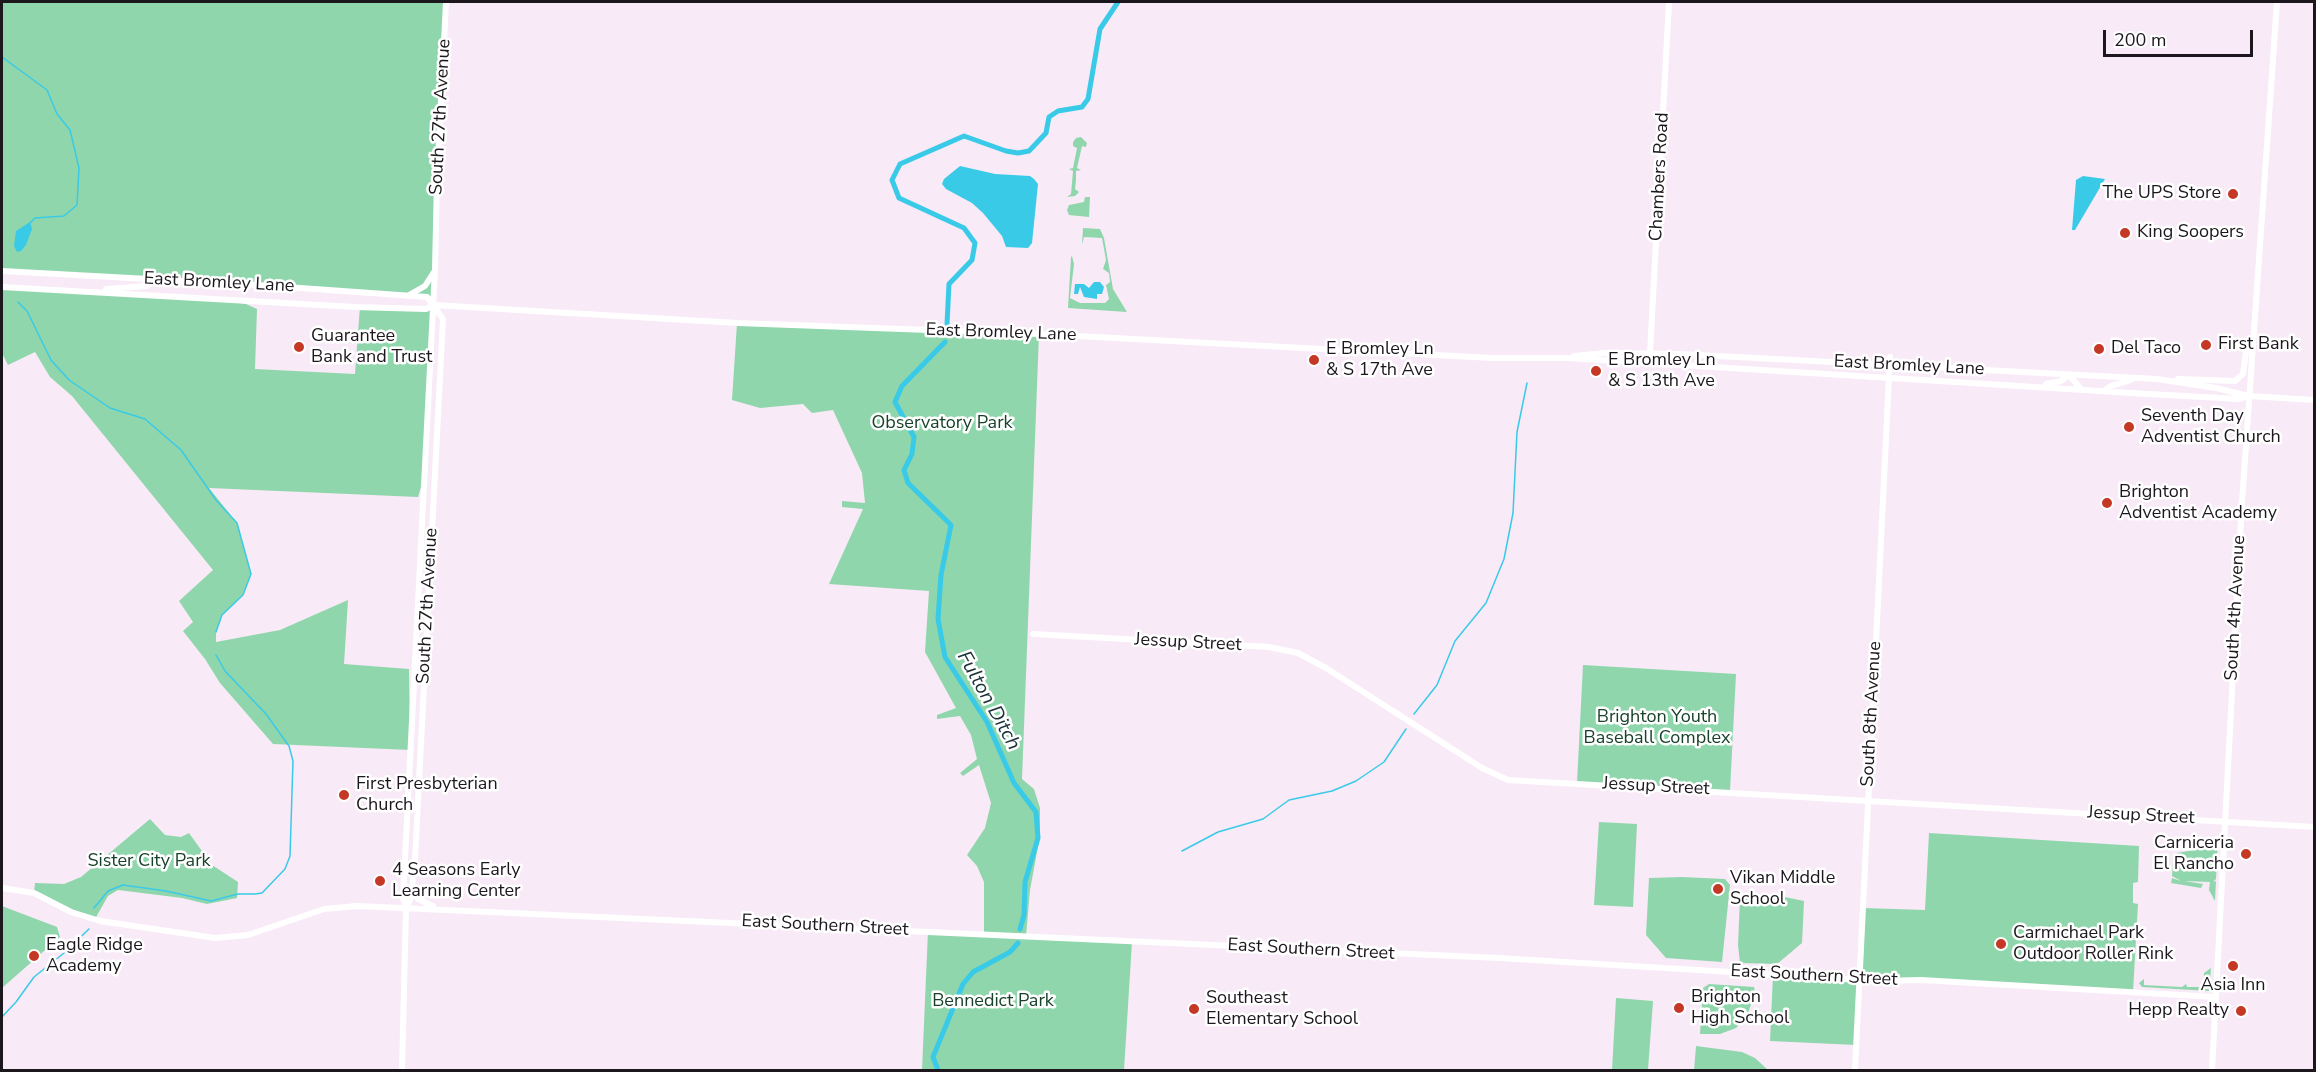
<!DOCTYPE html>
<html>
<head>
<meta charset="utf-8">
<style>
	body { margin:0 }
	#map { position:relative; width:2316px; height:1072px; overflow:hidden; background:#f8eaf7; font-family:"Nunito Sans",sans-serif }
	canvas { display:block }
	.frame { position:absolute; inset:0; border:3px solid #1c171c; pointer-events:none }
	.scale { position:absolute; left:2103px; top:30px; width:150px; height:27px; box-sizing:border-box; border:3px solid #1c171c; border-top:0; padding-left:8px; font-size:18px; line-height:21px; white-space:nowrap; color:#1c171c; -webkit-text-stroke:4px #fff; paint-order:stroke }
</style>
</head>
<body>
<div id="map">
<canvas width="2316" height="1072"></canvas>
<div class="frame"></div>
<div class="scale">200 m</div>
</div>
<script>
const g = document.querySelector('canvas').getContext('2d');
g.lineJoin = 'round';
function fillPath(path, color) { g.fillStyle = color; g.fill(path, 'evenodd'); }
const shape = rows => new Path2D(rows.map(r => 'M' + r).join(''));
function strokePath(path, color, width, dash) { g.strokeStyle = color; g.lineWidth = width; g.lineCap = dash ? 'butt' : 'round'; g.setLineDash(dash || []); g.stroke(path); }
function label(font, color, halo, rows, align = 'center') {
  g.font = font + ' "Nunito Sans",sans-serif'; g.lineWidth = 5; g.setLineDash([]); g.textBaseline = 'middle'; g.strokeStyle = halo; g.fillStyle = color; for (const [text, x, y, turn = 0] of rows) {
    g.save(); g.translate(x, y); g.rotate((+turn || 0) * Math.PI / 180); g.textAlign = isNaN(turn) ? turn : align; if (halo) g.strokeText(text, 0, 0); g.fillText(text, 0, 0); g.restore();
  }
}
fillPath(shape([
	[2,2,445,2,434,289,424,478,418,497,209,488,237,523,251,574,243,595,222,615,216,632,216,642,280,630,348,600,344,664,409,669,410,750,273,744,220,683,205,659,183,631,193,622,179,601,213,570,72,396,50,377,35,352,8,365,2,353,2,287,209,297,246,304,257,309,255,369,355,374,360,306,426,309,433,304,424,295,2,271],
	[1081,137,1087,143,1086,147,1082,146,1077,168,1081,170,1076,171,1076,180,1075,189,1079,192,1075,196,1067,197,1071,194,1073,171,1069,169,1073,168,1077,148,1073,146,1073,142,1076,138],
	[1085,197,1090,197,1089,217,1069,215,1067,210,1069,205,1084,202],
	[1083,228,1100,229,1104,238,1113,289,1127,312,1068,308,1071,257,1072,256,1074,264,1070,298,1080,303,1105,303,1109,299,1106,285,1110,282,1109,273,1103,269,1106,260,1102,238,1084,237,1082,245],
	[737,323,1039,334,1022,779,1034,789,1040,808,1040,836,1030,890,1026,936,1132,942,1124,1070,922,1070,928,931,984,934,984,882,977,866,967,855,985,828,991,803,979,765,963,776,960,773,977,759,971,735,960,716,937,719,937,715,956,708,925,652,929,591,829,584,863,509,842,507,842,501,865,503,862,473,833,410,812,413,803,404,760,408,732,400],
	[1583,665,1736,674,1730,791,1577,783],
	[150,819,165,835,181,837,189,833,212,865,238,882,237,898,207,904,182,898,118,890,108,896,95,919,34,893,35,883,64,884,81,877],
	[1599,822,1637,824,1633,907,1594,905],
	[1929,833,2139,846,2138,882,2133,883,2133,903,2138,904,2133,992,1860,980,1856,1045,1770,1041,1773,975,1859,980,1863,908,1925,910],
	[2212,841,2218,841,2216,879,2213,882,2216,881,2215,901,2209,890,2210,882,2184,881,2203,884,2201,888,2171,883,2172,878,2181,881,2172,876,2173,858,2177,853,2194,850,2204,843,2209,845],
	[1682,877,1725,879,1730,885,1722,962,1666,958,1646,935,1649,878],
	[1746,895,1780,896,1804,901,1802,943,1777,964,1740,963,1738,945,1740,898],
	[2,906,57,927,60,937,2,988],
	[2211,968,2209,991,2142,987,2139,983,2144,979,2144,985,2182,987,2186,984,2187,987,2203,987,2204,973],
	[1709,984,1754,987,1755,993,1747,1016,1736,1028,1720,1034,1700,1034,1703,988],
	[1616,998,1653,1001,1648,1070,1612,1070],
	[1696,1046,1742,1052,1755,1058,1768,1070,1694,1070]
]), '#90d6ac');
fillPath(shape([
	[960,166,995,174,1030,176,1034,179,1038,184,1032,243,1028,248,1006,247,1002,236,983,213,972,203,946,189,942,184,944,179],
	[2083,176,2105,179,2075,230,2072,230,2076,180],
	[30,222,32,229,26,245,21,251,17,252,14,246,16,231],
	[1094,282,1100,282,1104,287,1102,294,1097,294,1097,299,1084,297,1080,287,1078,294,1074,294,1075,284,1084,284,1089,288]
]), '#39cae8');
strokePath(shape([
	[2,57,47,90,57,114,70,130,79,168,77,205,64,216,35,218,30,223],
	[18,302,27,311,51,360,69,380,110,408,145,419,181,450,216,500,237,523,251,574,243,595,222,615,216,632],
	[1414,714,1437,685,1455,641,1486,603,1504,559,1513,513,1517,432,1527,383],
	[1182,851,1218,832,1263,819,1289,800,1332,791,1356,781,1384,762,1406,729],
	[94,908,108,891,123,885,166,891,211,901,238,894,255,894,262,893,285,869,290,856,293,761,289,746,266,714,225,671,216,655],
	[2,1017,16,1002,34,977,64,953,89,929]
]), '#39cae8', 1.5);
strokePath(shape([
	[947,324,949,284,972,260,975,243,964,228,899,198,892,180,900,164,964,136,1006,151,1018,153,1029,151,1046,133,1049,117,1058,111,1082,107,1088,99,1100,29,1118,2],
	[945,342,902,386,895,402,914,437,912,454,904,470,908,483,951,525,941,575,938,619,945,657,987,722,1014,783,1036,812,1038,838,1025,882,1024,915,1020,929],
	[938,1070,933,1057,963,984,973,972,1010,952,1018,943]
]), '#39cae8', 5);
strokePath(shape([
	[2,271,258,285,427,297,443,319,415,859,411,898,406,908],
	[2,287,355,307,426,309,434,305,737,323,1039,334,1492,358,1568,358,2131,393,2239,399,2249,396],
	[106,289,147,286,155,279],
	[409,295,425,286,434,272],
	[1574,356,1605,353,1679,354,2157,379,2216,388,2249,396,2314,400],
	[1621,359,1644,359,1650,354],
	[1658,364,1653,360,1650,353,1669,2],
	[2178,379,2235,381,2243,374,2246,352,2252,347],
	[2046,384,2061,381,2069,375,2081,389],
	[2104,391,2111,386,2131,380],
	[1033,634,1269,647,1298,653,1326,668,1482,768,1508,780,2314,827],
	[2,888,34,893,71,912,100,921,215,938,248,935,324,909,357,906,1499,958,1879,981,1921,980,2215,997],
	[413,888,418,899,433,906],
	[402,1070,406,908,403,898,435,269,437,180,446,2],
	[1855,1070,1890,357],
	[2212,1070,2242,502,2277,2]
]), '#fff', 6);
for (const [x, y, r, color] of [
	[2233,194,6,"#c43825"],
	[2125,233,6,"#c43825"],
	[2206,345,6,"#c43825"],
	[299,347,6,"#c43825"],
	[2099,349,6,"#c43825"],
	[1314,360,6,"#c43825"],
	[1596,371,6,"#c43825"],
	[2129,427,6,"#c43825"],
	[2107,503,6,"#c43825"],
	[344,795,6,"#c43825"],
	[2246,854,6,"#c43825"],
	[380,881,6,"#c43825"],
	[1718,889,6,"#c43825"],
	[2001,944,6,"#c43825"],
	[34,956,6,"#c43825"],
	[2233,966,6,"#c43825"],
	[1679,1008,6,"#c43825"],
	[1194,1009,6,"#c43825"],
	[2241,1011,6,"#c43825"]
]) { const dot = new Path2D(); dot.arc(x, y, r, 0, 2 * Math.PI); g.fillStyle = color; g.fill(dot); strokePath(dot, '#fff', 2); }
label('18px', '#1c171c', '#fff', [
	["South 27th Avenue",441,117,-87],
	["Chambers Road",1660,177,-87],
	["East Bromley Lane",219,283,3],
	["East Bromley Lane",1001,333,2],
	["East Bromley Lane",1909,366,3],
	["South 27th Avenue",428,606,-87],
	["South 4th Avenue",2236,608,-87],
	["Jessup Street",1188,643,3],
	["South 8th Avenue",1872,714,-87],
	["Jessup Street",1656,787,3],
	["Jessup Street",2141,816,3],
	["East Southern Street",825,926,3],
	["East Southern Street",1311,950,3],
	["East Southern Street",1814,976,3]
]);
label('18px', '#1c171c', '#fff', [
	["The UPS Store",2221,194,"right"],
	["King Soopers",2137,233],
	["Guarantee",311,337],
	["Bank and Trust",311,358],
	["First Bank",2218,345],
	["Del Taco",2111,349],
	["E Bromley Ln",1326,350],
	["& S 17th Ave",1326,371],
	["E Bromley Ln",1608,361],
	["& S 13th Ave",1608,382],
	["Seventh Day",2141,417],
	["Adventist Church",2141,438],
	["Brighton",2119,493],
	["Adventist Academy",2119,514],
	["First Presbyterian",356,785],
	["Church",356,806],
	["Carniceria",2234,844,"right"],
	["El Rancho",2234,865,"right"],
	["4 Seasons Early",392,871],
	["Learning Center",392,892],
	["Vikan Middle",1730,879],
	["School",1730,900],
	["Carmichael Park",2013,934],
	["Outdoor Roller Rink",2013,955],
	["Eagle Ridge",46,946],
	["Academy",46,967],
	["Asia Inn",2233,986,"center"],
	["Brighton",1691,998],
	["High School",1691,1019],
	["Southeast",1206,999],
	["Elementary School",1206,1020],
	["Hepp Realty",2229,1011,"right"]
], 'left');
label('18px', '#17412a', '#fff', [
	["Observatory Park",942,424],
	["Brighton Youth",1657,718],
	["Baseball Complex",1657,739],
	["Sister City Park",149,862],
	["Bennedict Park",993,1002]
]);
label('italic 20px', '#1a3137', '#fff', [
	["Fulton Ditch",988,701,61]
]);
</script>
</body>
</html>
